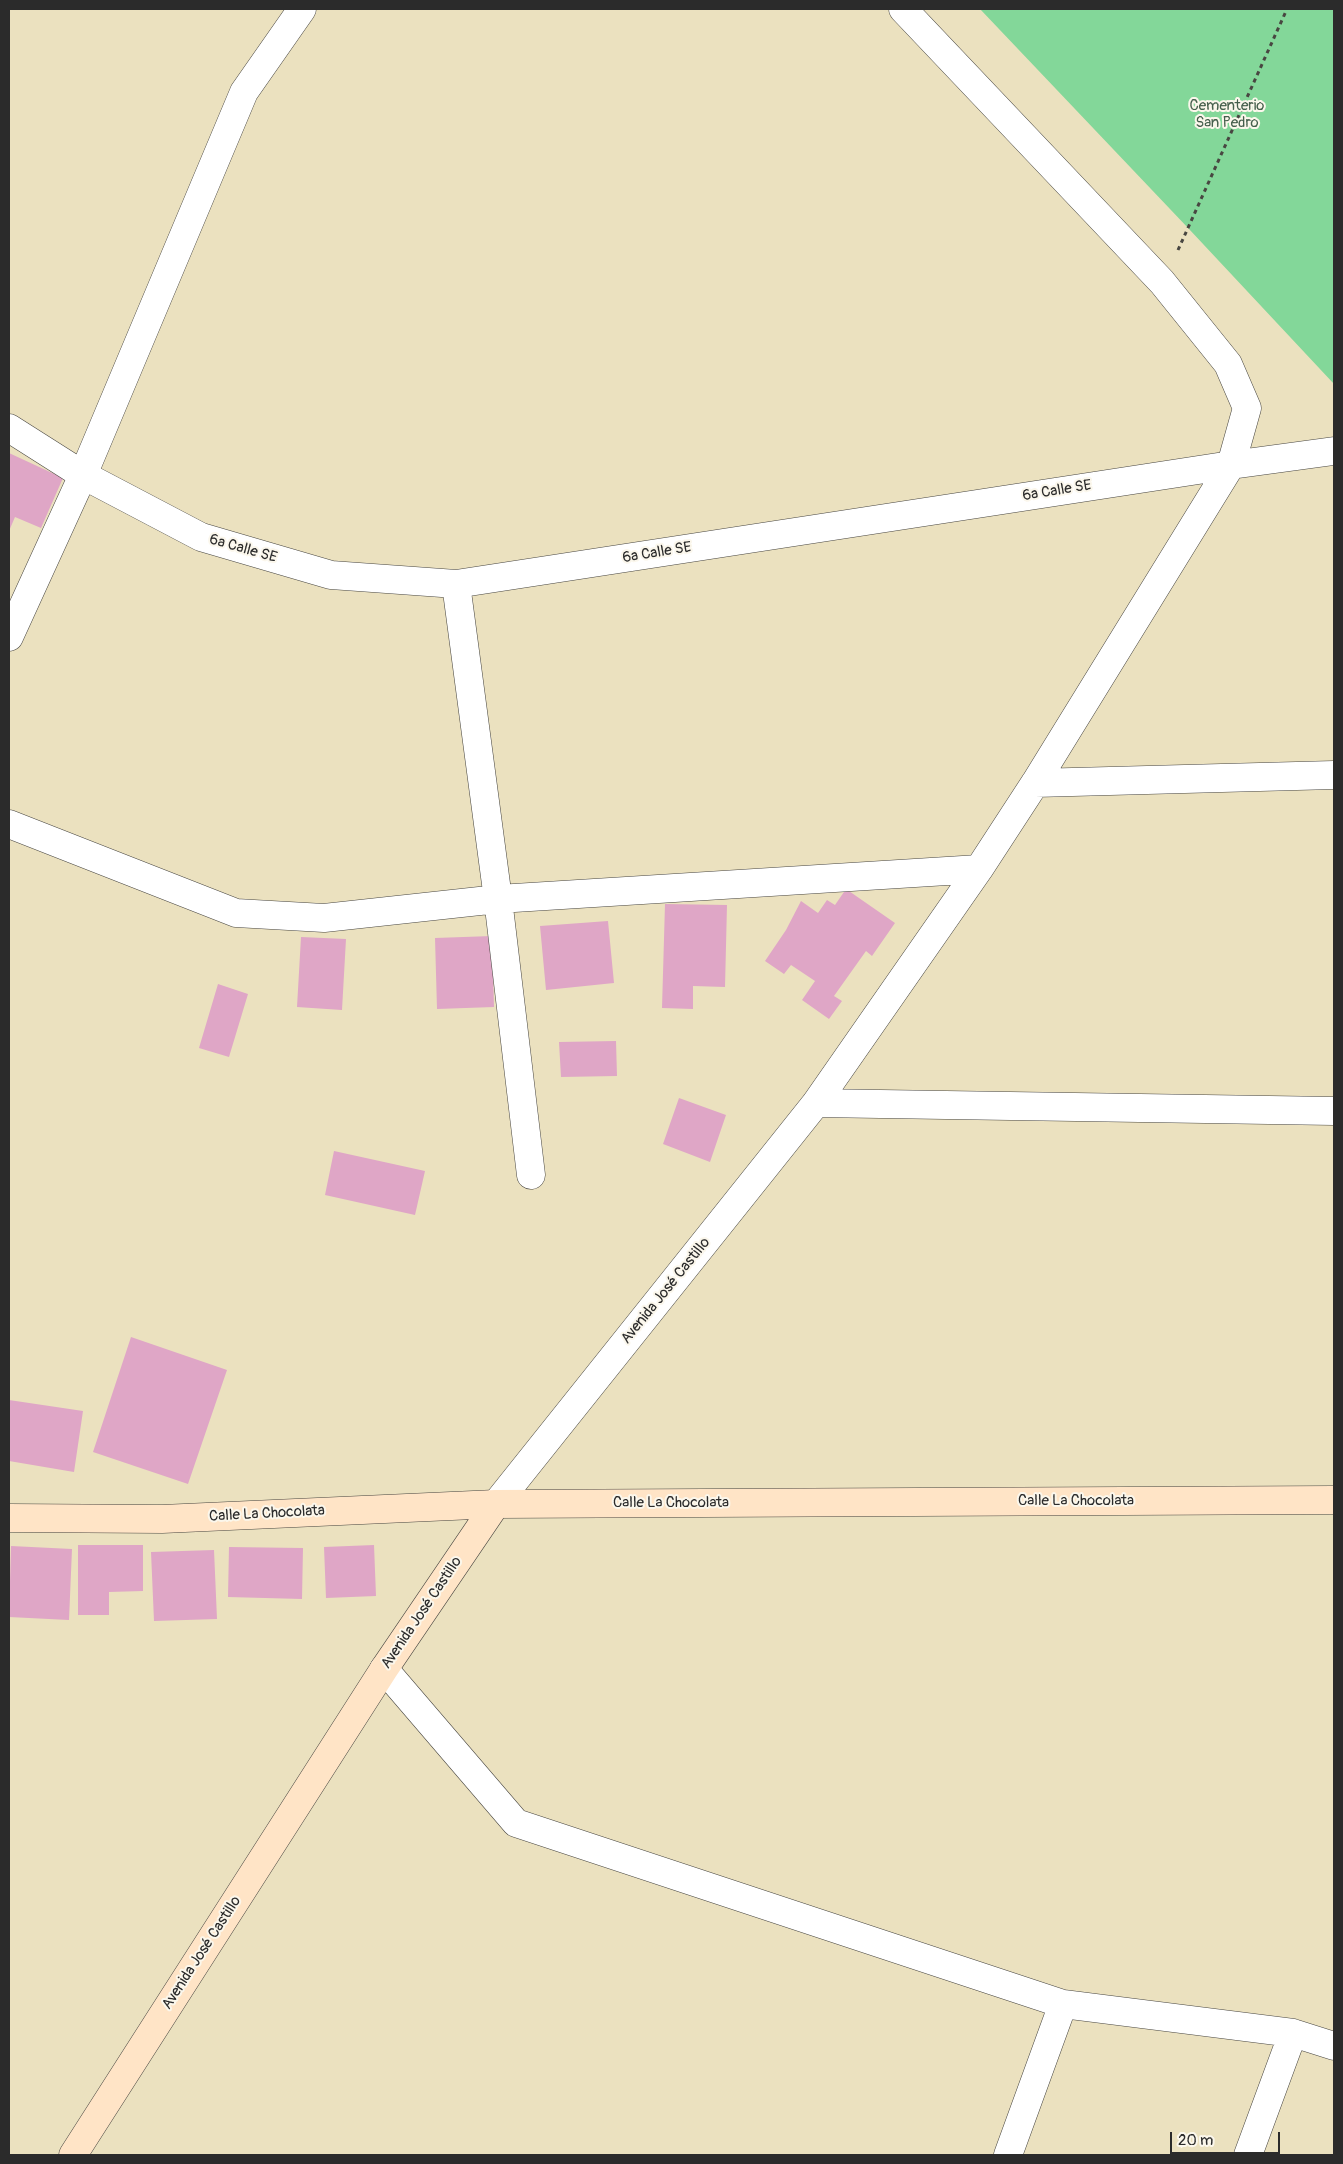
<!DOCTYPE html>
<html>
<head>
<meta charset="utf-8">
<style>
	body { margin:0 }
	#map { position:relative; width:1343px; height:2164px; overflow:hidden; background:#ebe1bf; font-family:Pangolin,sans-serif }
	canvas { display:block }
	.frame { position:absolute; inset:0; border:10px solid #2b2b2b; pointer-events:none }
	.scale { position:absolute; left:1170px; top:2132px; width:110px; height:22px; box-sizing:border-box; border:2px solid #2b2b2b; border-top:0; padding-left:6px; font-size:15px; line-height:18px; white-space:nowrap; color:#2b2b2b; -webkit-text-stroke:4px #fbf7ec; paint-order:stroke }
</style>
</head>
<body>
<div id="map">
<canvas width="1343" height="2164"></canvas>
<div class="frame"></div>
<div class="scale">20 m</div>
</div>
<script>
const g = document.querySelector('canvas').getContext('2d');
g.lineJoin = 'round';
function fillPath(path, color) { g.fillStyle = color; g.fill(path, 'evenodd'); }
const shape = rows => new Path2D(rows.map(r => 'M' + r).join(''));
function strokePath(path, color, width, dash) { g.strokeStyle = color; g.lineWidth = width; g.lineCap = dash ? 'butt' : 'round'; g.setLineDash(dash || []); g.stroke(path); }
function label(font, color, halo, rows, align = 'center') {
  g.font = font + ' Pangolin,sans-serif'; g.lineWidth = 4; g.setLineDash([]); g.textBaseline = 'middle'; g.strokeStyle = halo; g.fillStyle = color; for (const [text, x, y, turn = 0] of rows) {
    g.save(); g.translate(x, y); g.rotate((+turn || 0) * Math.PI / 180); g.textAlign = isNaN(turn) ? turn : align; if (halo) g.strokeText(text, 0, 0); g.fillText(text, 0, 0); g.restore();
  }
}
fillPath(shape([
	[980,9,1334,9,1334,384,1189,229]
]), '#83d799');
fillPath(shape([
	[9,453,63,478,41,528,15,517,9,531],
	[846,889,895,923,872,956,866,951,834,996,842,1001,829,1019,802,1000,815,981,791,965,784,974,765,961,786,930,801,901,818,913,827,900,835,905],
	[665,904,727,905,725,987,693,986,693,1009,662,1008],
	[608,921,614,983,546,990,540,926],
	[492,936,494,1007,437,1009,435,938],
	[301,937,346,939,342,1010,297,1007],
	[218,984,248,994,229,1057,199,1048],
	[616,1041,617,1076,561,1077,559,1042],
	[679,1098,726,1115,710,1162,663,1144],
	[334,1151,425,1171,415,1215,325,1195],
	[131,1337,227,1370,188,1484,93,1452],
	[9,1400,83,1411,74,1472,9,1461],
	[78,1545,143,1545,143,1591,109,1592,109,1615,78,1615],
	[374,1545,376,1596,326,1598,324,1547],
	[11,1546,72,1549,69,1620,9,1617],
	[229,1547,303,1548,302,1599,228,1597],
	[214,1550,217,1619,154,1621,151,1552]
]), '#dfa6c6');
const street = shape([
	[9,428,83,475,201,537,331,575,456,584,1231,465,1334,451],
	[456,584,498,899,531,1175],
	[9,637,83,475,244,92,302,9],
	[1035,783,1334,775],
	[9,824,236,913,324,918,498,899,979,869],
	[816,1103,1334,1111],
	[496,1504,816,1103,979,869,1035,783,1231,465,1247,408,1228,364,1162,282,903,9],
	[384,1669,516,1823,1063,2004,1293,2033,1334,2046],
	[1008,2155,1063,2004],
	[1248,2155,1293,2033]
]);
const secondary = shape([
	[9,1518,162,1519,496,1504,1334,1500],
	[73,2155,384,1669,496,1504]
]);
strokePath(street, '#484641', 29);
strokePath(secondary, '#484641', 29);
strokePath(shape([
	[1178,250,1287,9]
]), '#484641', 3, [4, 4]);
strokePath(street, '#fff', 28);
strokePath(secondary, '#ffe4c6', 28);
label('15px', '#455f4c', '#fbf7ec', [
	["Cementerio",1227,106],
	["San Pedro",1227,123]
]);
label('15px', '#2b2b2b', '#fbf7ec', [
	["6a Calle SE",1057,491,-9],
	["6a Calle SE",243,549,16],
	["6a Calle SE",657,553,-9],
	["Avenida José Castillo",666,1291,-51],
	["Calle La Chocolata",1076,1501],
	["Calle La Chocolata",671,1503],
	["Calle La Chocolata",267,1514,-3],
	["Avenida José Castillo",422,1613,-56],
	["Avenida José Castillo",202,1953,-57]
]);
</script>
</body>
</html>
